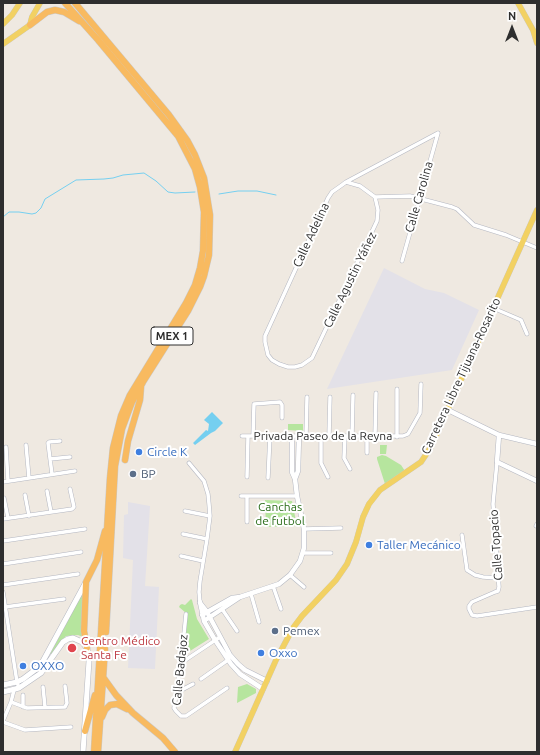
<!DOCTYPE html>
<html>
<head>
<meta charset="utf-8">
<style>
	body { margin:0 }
	#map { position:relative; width:540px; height:755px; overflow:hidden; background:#efe9e1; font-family:Ubuntu,sans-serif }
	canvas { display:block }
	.frame { position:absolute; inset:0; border:4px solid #2e2e2e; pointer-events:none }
	.north { position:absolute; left:492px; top:8px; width:40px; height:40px; -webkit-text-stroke:3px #fff; paint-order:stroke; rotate:0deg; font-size:11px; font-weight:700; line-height:16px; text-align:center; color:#2e2e2e }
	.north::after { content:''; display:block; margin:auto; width:14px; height:18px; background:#2e2e2e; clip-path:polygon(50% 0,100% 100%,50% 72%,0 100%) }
</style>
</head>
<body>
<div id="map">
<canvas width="540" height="755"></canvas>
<div class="frame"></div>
<div class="north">N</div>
</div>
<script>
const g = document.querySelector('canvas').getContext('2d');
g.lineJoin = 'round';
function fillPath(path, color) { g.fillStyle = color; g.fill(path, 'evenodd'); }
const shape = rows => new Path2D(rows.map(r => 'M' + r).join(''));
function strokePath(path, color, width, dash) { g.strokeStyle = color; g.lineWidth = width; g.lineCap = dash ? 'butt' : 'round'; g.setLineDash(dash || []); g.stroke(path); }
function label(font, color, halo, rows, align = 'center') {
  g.font = font + ' Ubuntu,sans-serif'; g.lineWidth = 4; g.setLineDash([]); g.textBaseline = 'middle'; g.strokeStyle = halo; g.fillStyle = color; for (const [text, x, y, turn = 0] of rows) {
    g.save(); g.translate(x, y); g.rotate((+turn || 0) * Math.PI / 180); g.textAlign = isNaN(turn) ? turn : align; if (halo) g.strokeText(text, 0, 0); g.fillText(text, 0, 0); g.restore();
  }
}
fillPath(shape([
	[384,268,425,289,444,293,479,310,452,370,327,389],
	[128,502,150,506,145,586,159,587,155,669,128,668,133,560,123,558,124,515,128,514]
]), '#e3e1e8');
fillPath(shape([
	[288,424,303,424,303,431,288,430],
	[380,445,387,445,386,454,380,454],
	[382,455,386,456,401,465,405,471,385,484,377,459,377,457],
	[265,500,292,501,297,526,266,527],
	[84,590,83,637,78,635,66,636,51,654,50,654],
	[191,599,192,600,197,619,209,639,182,656,186,613,179,607,180,605,182,604,185,605],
	[247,684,256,689,256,693,237,703,238,687]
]), '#b6e59e');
fillPath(shape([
	[212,412,223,423,215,431,211,433,195,445,193,443,206,430,208,431,209,424,204,420]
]), '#75cff0');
strokePath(shape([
	[219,194,238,191,257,191,276,195],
	[3,217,9,212,19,212,32,214,36,213,41,208,45,199,76,180,104,179,113,178,123,175,144,173,156,181,168,192,175,193,195,192]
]), '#75cff0', 1);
const minor = shape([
	[346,182,360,186,375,197,378,210,377,221,312,358,302,365,295,367,288,367,279,364,272,360,268,355,265,342,265,336,328,198,332,192,342,185,346,182,438,133],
	[375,197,410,196,452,207,457,209,474,225,506,235,537,248],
	[402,261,438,133],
	[493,308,521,320,527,334],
	[242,436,403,436,408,434,420,413,421,384],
	[253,436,254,404,280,402,282,405,282,418],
	[306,436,307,397],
	[321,436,321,463,328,477],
	[329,436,330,397],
	[345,436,344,458,350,469],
	[352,436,353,395],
	[367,436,367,453],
	[375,436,376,393],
	[397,437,397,389],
	[26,445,29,478],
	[6,447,8,481],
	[50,459,70,457],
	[497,462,493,504,499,587,498,591,495,592,472,602,469,606,469,609,472,615,477,616,537,607],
	[189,463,204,481,208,494,209,504,210,516,207,539,200,581,199,592,200,602],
	[52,474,48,443,49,442,60,441],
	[247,477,248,436],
	[268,478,270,436],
	[3,482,75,471],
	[47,491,51,512],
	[25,495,29,516],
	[241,496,297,496],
	[247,496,247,522],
	[4,498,8,518],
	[185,511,210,516],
	[3,519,72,509,74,507,70,489],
	[536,526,537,524],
	[304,529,341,528],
	[183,534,207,539],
	[462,535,467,570,475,575,483,577,498,578],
	[3,541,85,529],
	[303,553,331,553],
	[181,556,203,561],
	[3,564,81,552],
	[290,575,304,587],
	[3,585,78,574],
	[273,586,281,609],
	[3,592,17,682,19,688],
	[251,594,259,622],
	[5,607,64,599],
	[222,609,237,631],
	[186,614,181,663,175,701,174,708,176,711,181,716,186,716,227,688],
	[181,663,220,637],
	[201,679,228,660],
	[43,687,45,707],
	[176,693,193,684],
	[23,695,23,707],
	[11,702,27,708,65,707,67,703,65,686],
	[3,721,11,702,14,690],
	[3,722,25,730,71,727]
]);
const tertiary = shape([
	[448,410,499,435,537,444],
	[499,435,497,462,537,481],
	[295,479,298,471,299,436],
	[200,602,204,621,215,640,231,664,240,674,263,689],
	[200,603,207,612,230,655,238,664,245,670,267,681],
	[202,615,232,598,240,597,279,584,290,575,300,561,304,548,304,529,297,496,295,479,292,472,292,436],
	[207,619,240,597]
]);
const secondary = shape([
	[3,685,17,682,23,679,35,670,43,661,86,582],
	[3,692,19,688,41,673,63,642,68,639,73,638,82,642,87,648,89,661,83,752]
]);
const primary = shape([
	[518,3,533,30,537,43],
	[3,24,12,15,20,3],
	[3,44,30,25,32,17,40,3],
	[235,752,276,660,293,628,302,616,336,580,347,564,356,542,363,517,369,504,380,490,421,462,431,447,537,210]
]);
const trunk = shape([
	[65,3,98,40,178,136,195,169,200,187,204,212,203,251,200,268,195,285,186,303,130,395,121,416,113,448,110,478,94,752],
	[75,3,169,115,187,140,195,155,204,178,210,215,209,255,204,276,200,287,188,311,143,382,132,402,122,429,115,466,106,632],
	[30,25,47,12,55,10,64,12,79,21],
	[125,460,128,441,140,400,141,387],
	[87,648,84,631,86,582,97,560,105,531],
	[103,677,116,695,133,713,163,738,175,752],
	[102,717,105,710,110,705,117,704,127,709],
	[85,731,95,695],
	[98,752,105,649]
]);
strokePath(minor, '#b4b7c1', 4.5);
strokePath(tertiary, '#b4b7c1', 5.5);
strokePath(secondary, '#b4b7c1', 6);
strokePath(primary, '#c9c9c9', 6);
strokePath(trunk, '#c9c9c9', 7);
strokePath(minor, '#fff', 3.5);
strokePath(tertiary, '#fff', 4.5);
strokePath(secondary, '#fff', 5);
strokePath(primary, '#f2d163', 5.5);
strokePath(trunk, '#f8ba60', 6);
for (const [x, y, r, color] of [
	[139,452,4,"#3f7fe0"],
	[133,474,4,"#5c6f8a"],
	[369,545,4,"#3f7fe0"],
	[275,631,4,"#5c6f8a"],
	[72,648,5,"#e0444e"],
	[261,653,4,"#3f7fe0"],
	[23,666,4,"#3f7fe0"]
]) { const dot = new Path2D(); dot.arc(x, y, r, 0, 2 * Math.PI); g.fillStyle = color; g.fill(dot); strokePath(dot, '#fff', 1.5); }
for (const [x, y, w] of [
	[172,336,42]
]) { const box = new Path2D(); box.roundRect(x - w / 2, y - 9, w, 18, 3); g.fillStyle = '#fff'; g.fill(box); strokePath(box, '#2e2e2e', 1); }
label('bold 11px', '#2e2e2e', null, [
	["MEX 1",172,336]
]);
label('12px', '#2e2e2e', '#fff', [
	["Calle Carolina",419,197,-74],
	["Calle Adelina",311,235,-65],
	["Calle Agustin Yáñez",350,280,-64],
	["Carretera Libre Tijuana-Rosarito",461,376,-65],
	["Privada Paseo de la Reyna",323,436],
	["Calle Topacio",496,545,-94],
	["Calle Badajoz",180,670,-84]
]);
label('12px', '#366cbe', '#fff', [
	["Circle K",147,452],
	["Taller Mecánico",377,545],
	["Oxxo",269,653],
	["OXXO",31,666]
], 'left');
label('12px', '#4e5e75', '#fff', [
	["BP",141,474],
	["Pemex",283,631]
], 'left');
label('12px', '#2c6e1b', '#fff', [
	["Canchas",280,507],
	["de futbol",280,521]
]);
label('12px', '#be3a42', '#fff', [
	["Centro Médico",81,641],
	["Santa Fe",81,655]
], 'left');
</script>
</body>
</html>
